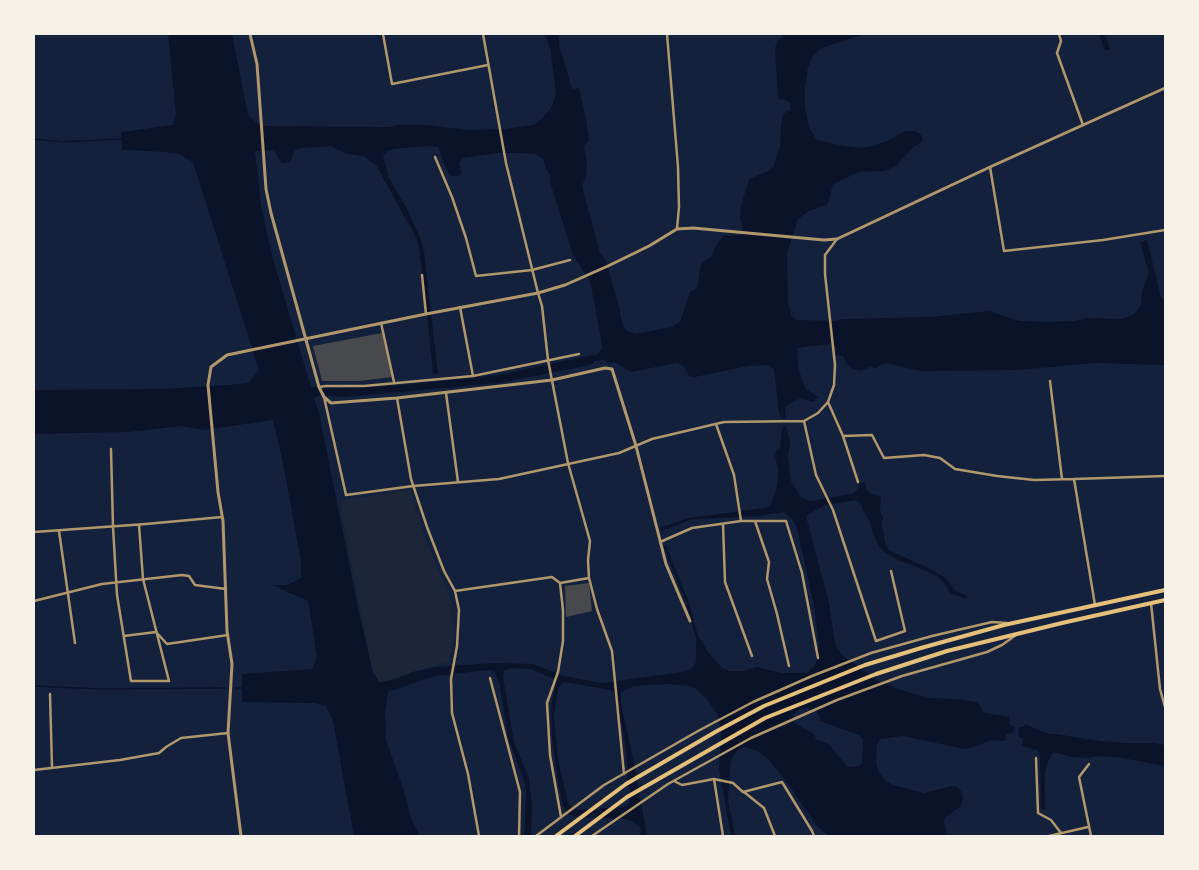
<!DOCTYPE html>
<html>
<head>
<meta charset="utf-8">
<style>
	body { margin:0 }
	#map { position:relative; width:1199px; height:870px; overflow:hidden; background:#14213d; font-family:"Source Serif 4",serif }
	canvas { display:block }
	.frame { position:absolute; inset:0; border:35px solid #f6f1e7; pointer-events:none }
</style>
</head>
<body>
<div id="map">
<canvas width="1199" height="870"></canvas>
<div class="frame"></div>
</div>
<script>
const g = document.querySelector('canvas').getContext('2d');
g.lineJoin = 'round';
function fillPath(path, color) { g.fillStyle = color; g.fill(path, 'evenodd'); }
const shape = rows => new Path2D(rows.map(r => 'M' + r).join(''));
function strokePath(path, color, width, dash) { g.strokeStyle = color; g.lineWidth = width; g.lineCap = dash ? 'butt' : 'round'; g.setLineDash(dash || []); g.stroke(path); }
fillPath(shape([
	[410,490,425,539,450,598,454,632,449,662,413,672,380,683,373,673,341,511,341,500]
]), '#1d2539');
fillPath(shape([
	[168,34,232,34,248,115,257,123,265,126,389,127,398,125,427,125,468,130,505,129,534,125,543,118,552,106,556,94,551,54,561,51,572,89,579,88,586,119,589,140,584,146,587,165,586,176,582,186,600,253,606,261,619,307,623,326,627,331,636,334,672,327,680,322,690,292,697,288,701,264,712,256,716,245,723,236,741,235,743,228,740,218,741,206,749,179,768,171,774,166,780,145,781,126,783,114,790,110,790,103,785,100,778,99,775,48,778,41,784,34,864,34,822,48,813,56,808,67,805,87,805,107,809,128,817,140,844,146,861,148,873,146,885,142,906,131,915,131,921,135,923,141,912,148,897,165,885,171,859,172,833,184,828,204,809,211,798,219,787,253,788,301,791,315,797,320,834,321,843,319,929,317,989,311,1019,321,1048,322,1074,321,1086,318,1122,319,1134,314,1141,305,1142,291,1149,273,1140,242,1147,240,1161,297,1165,301,1165,365,1095,363,1018,370,923,371,906,368,886,363,876,368,870,367,860,371,851,368,846,363,843,356,836,355,836,347,830,344,797,348,798,366,802,380,806,389,818,397,813,402,801,398,789,404,785,408,786,419,781,418,779,413,774,369,769,365,748,366,695,377,689,376,683,365,677,363,631,372,614,362,608,363,604,360,595,361,591,365,498,383,344,397,320,395,314,398,319,413,358,608,373,673,380,683,399,678,413,672,436,667,493,663,533,664,564,676,602,683,682,672,692,668,696,662,696,637,686,603,664,547,666,545,676,571,689,603,698,636,709,653,722,668,730,671,743,671,757,667,781,673,807,673,815,666,819,645,814,606,797,528,791,518,783,512,759,516,700,519,690,520,664,530,661,531,660,528,689,518,770,507,777,487,778,479,778,469,775,456,776,452,780,449,782,428,786,426,790,441,788,456,791,481,801,497,810,501,852,494,856,491,861,482,865,482,866,489,869,492,875,495,880,496,881,499,880,511,883,517,882,526,886,545,889,550,924,566,939,574,946,578,955,591,966,595,967,598,963,598,950,593,945,584,938,577,928,572,907,563,899,561,884,552,880,548,875,538,869,520,867,518,860,503,857,500,825,505,806,516,829,603,834,638,837,649,843,656,878,681,901,690,928,698,957,699,976,702,980,705,984,713,1010,717,1009,724,1015,727,1013,733,1006,734,1005,741,992,740,971,748,964,749,903,736,880,739,877,744,876,760,878,771,886,781,893,785,924,793,952,786,956,786,961,791,963,797,961,806,945,817,944,822,947,833,949,836,829,836,817,826,786,781,766,757,756,750,744,747,739,750,734,755,731,760,730,767,728,799,735,836,731,836,719,768,721,733,718,715,707,699,695,688,689,686,668,684,634,686,625,690,621,694,621,704,633,758,647,836,641,836,640,828,632,821,624,819,572,816,567,813,563,806,558,781,552,737,551,706,557,680,530,669,512,668,508,669,504,671,503,677,514,742,529,778,532,805,531,836,524,836,526,795,525,784,508,737,500,686,495,671,489,670,436,676,422,680,388,692,385,712,386,740,403,788,411,818,420,836,354,836,333,721,326,706,314,703,242,702,242,674,312,669,317,657,308,601,272,585,287,585,301,578,301,561,282,458,273,420,203,430,181,426,128,432,34,434,34,390,161,389,227,385,248,383,259,370,193,162,177,153,133,150,122,150,121,132,173,125,176,115],
	[331,146,347,154,363,156,376,165,414,234,418,243,424,284,433,374,438,373,424,251,420,237,406,207,388,176,387,169,383,157,387,151,394,149,427,146,438,147,447,170,451,176,459,176,462,173,459,163,462,158,498,153,514,153,536,154,543,159,546,169,550,175,551,185,573,255,590,281,601,339,602,349,598,354,498,375,393,386,337,388,311,387,272,256,261,205,255,151,269,150,274,151,282,163,290,162,295,150,301,148],
	[563,682,606,689,612,691,615,694,623,731,626,751,630,799,629,803,626,806,622,807,580,810,575,809,571,807,568,801,558,760,554,716,557,694,560,685],
	[806,708,815,710,819,715,820,721,859,735,863,740,862,763,859,766,848,767,828,744,816,739,814,734,794,723,792,719,794,714,799,710],
	[545,34,558,34,560,44,550,48],
	[1099,34,1105,34,1110,49,1105,51],
	[1025,724,1048,734,1056,734,1100,741,1125,743,1153,743,1165,745,1165,766,1122,758,1099,756,1089,758,1073,757,1057,753,1053,753,1049,759,1045,772,1045,805,1044,811,1041,808,1040,755,1037,750,1022,746,1023,739,1018,736,1019,727,1024,727]
]), '#0b132b');
strokePath(shape([
	[34,139,62,142,122,139],
	[34,686,101,689,226,688],
	[235,688,242,688]
]), '#0b132b', 1.5);
strokePath(shape([
	[552,34,558,64]
]), '#0b132b', 9);
fillPath(shape([
	[382,333,392,377,359,381,322,381,313,346],
	[589,583,592,611,566,617,565,586]
]), '#48494c');
strokePath(shape([
	[383,34,392,84,488,65],
	[483,34,506,163,538,293,542,306,548,360,568,463,590,541,588,560,589,578,560,583],
	[667,34,678,167,679,207,677,229],
	[1059,34,1061,41,1057,53,1083,125],
	[435,157,452,197,466,238,476,276,532,270,570,260],
	[990,167,1004,251,1103,240,1165,230],
	[422,275,426,314],
	[460,307,473,376],
	[381,323,394,382],
	[1050,381,1062,479],
	[319,387,326,386,364,386,473,376,579,354],
	[446,393,458,482],
	[324,397,346,495,413,486,499,479,619,453,652,439,724,422,804,421,818,413,828,402,834,385,835,365,825,274,825,255,837,239],
	[397,398,411,479,427,527,444,571,455,591,459,610,457,646,451,679,452,713,468,774,479,836],
	[828,402,843,436,858,482],
	[804,421,816,475,833,510,876,641,905,631,891,571],
	[716,424,734,475,741,521],
	[843,436,872,435,884,458,924,455,940,458,955,469,997,476,1034,480,1074,479],
	[111,449,113,527,117,595,131,681,169,681,143,579,139,525],
	[755,521,769,562,767,579,777,614,789,666],
	[723,524,725,582,752,656],
	[59,531,75,643],
	[34,532,146,524,222,517],
	[660,542,692,528,741,521,786,521,802,573,818,658],
	[589,578,597,609,612,651,624,774],
	[455,591,552,577,560,583,563,610,563,641,558,672,547,703,550,755,561,817],
	[34,601,102,584,182,575,189,576,195,585,226,589],
	[1151,603,1160,689,1165,707],
	[1095,605,1074,479,1165,476],
	[124,636,156,632,167,644,228,635],
	[490,678,520,792,519,836],
	[50,694,52,767],
	[1036,758,1038,813,1051,820,1061,833],
	[1089,764,1079,777,1091,836],
	[34,770,120,760,159,753,166,747,181,738,228,733],
	[714,779,723,836],
	[674,781,682,785,714,779,733,783,743,792,782,782,812,831,814,836],
	[744,792,764,808,775,836],
	[536,836,604,785,698,731,753,702,812,676,871,653,932,636,992,622,1007,623],
	[592,836,668,784,751,738,837,700,902,676,987,652,1002,645,1016,635],
	[1049,836,1088,827]
]), '#b1986c', 2.5);
strokePath(shape([
	[250,34,257,64,266,189,271,213,319,387,324,397,331,403,397,398,552,380,605,368,612,369,636,446,666,564,690,621],
	[241,836,228,733,232,664,227,631,223,521,218,492,208,385,211,367,227,355,251,350,426,314,538,293,565,285,608,266,649,246,677,229,693,228,824,240,837,239,990,167,1165,88]
]), '#b1986c', 3);
strokePath(shape([
	[556,836,626,784,717,731,764,706,865,665,921,648,1004,625,1165,590],
	[575,836,627,797,765,718,876,674,947,651,1062,623,1165,600]
]), '#e5c07b', 4);
</script>
</body>
</html>
